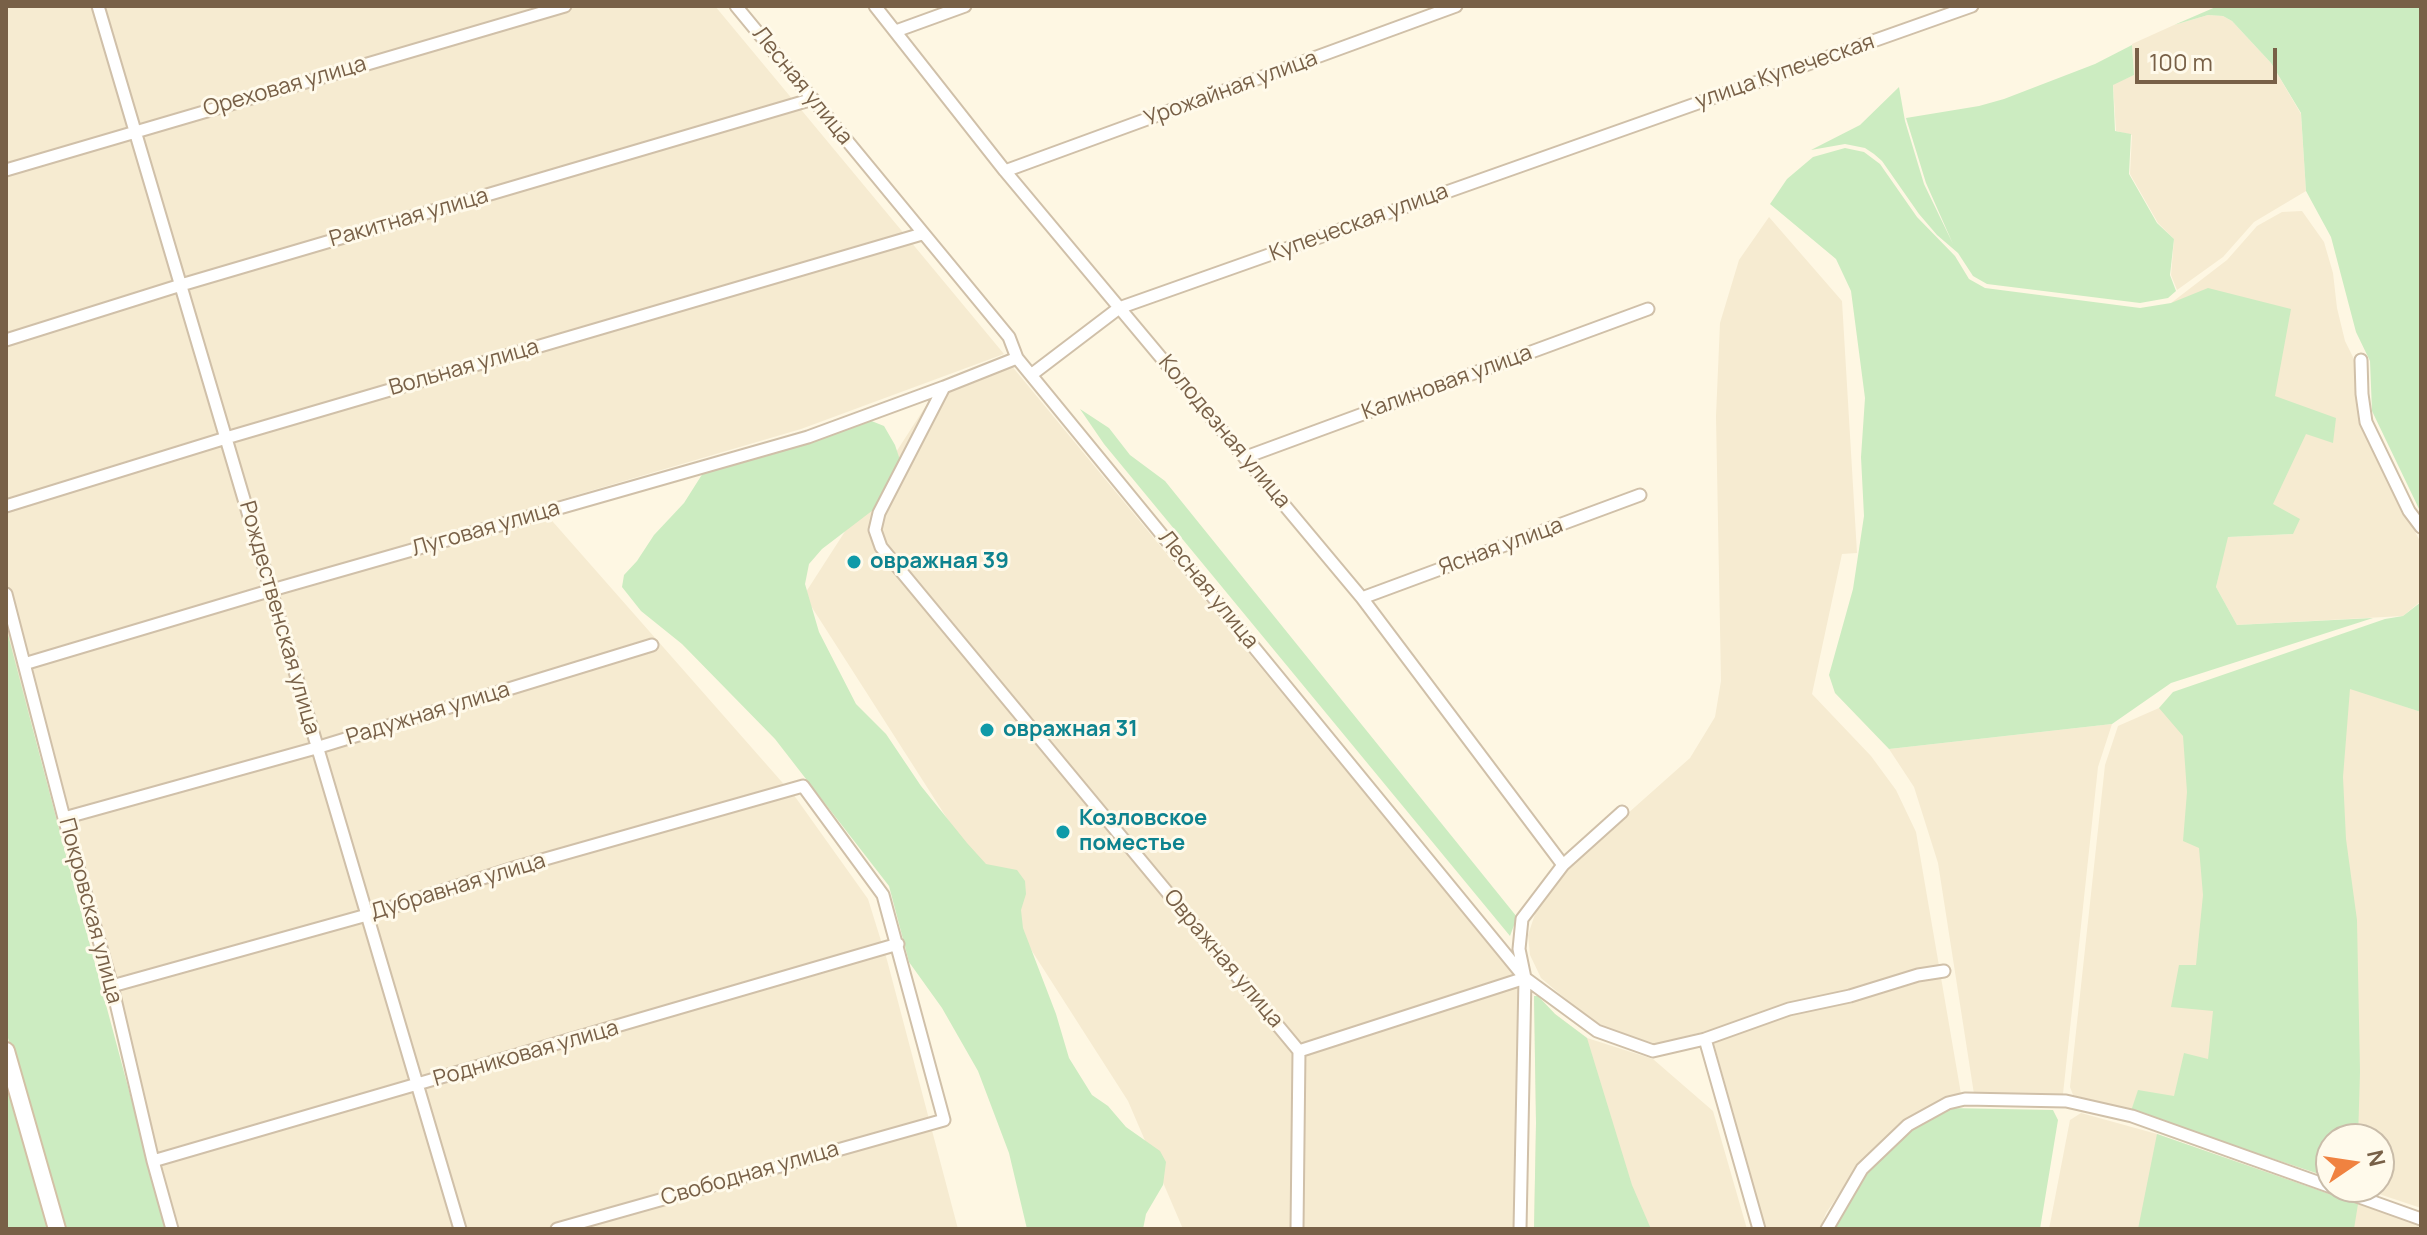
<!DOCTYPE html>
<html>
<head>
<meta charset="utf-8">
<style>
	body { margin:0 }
	#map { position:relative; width:2427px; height:1235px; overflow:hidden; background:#fef7e3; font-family:Manrope,sans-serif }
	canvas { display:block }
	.frame { position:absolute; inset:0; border:8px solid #786047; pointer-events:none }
	.north { position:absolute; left:2315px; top:1123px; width:80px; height:80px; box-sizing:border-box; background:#fffaeb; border:2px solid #c9bca9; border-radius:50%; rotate:77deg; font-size:22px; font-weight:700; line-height:32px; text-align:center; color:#786047 }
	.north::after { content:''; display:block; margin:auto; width:28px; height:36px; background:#f08240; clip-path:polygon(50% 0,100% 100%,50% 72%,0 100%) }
	.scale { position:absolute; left:2135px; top:48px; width:142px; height:36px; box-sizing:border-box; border:4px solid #786047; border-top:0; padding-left:10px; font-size:24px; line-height:28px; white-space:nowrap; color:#786047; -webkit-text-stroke:6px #fffaeb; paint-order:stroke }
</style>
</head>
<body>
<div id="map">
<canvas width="2427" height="1235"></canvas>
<div class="frame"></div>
<div class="north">N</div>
<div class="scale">100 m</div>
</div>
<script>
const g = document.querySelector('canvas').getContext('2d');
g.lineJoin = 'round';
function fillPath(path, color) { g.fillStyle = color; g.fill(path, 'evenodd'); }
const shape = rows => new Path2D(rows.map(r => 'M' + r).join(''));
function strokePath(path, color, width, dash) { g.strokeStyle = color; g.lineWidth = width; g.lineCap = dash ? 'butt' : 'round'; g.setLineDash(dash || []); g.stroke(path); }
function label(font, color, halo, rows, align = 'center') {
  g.font = font + ' Manrope,sans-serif'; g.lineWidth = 6; g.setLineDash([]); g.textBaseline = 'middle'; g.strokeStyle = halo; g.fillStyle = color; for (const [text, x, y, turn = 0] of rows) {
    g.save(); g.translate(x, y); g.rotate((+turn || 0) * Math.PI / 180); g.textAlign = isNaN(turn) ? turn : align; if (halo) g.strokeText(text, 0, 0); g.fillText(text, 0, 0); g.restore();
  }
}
fillPath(shape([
	[6,6,715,6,1004,354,801,429,539,506,796,798,868,899,887,960,958,1229,177,1229,6,635],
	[2208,15,2223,16,2232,21,2271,63,2301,114,2306,191,2254,222,2223,257,2177,290,2171,275,2174,239,2158,223,2130,174,2132,135,2116,131,2113,84,2134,75,2132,44,2174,25],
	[2302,211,2324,242,2333,273,2337,308,2345,341,2355,361,2359,378,2364,428,2379,464,2421,543,2421,601,2403,616,2237,625,2216,587,2227,537,2293,534,2141,429,2171,303,2227,260,2257,226,2282,212],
	[1769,217,1842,301,1857,553,1842,554,1812,694,1871,756,1896,790,1916,832,1961,1094,1946,1096,1906,1121,1859,1165,1826,1213,1820,1229,1766,1229,1710,1030,1656,1044,1613,1031,1587,1017,1541,978,1530,955,1528,935,1539,902,1572,863,1690,758,1715,717,1721,681,1716,416,1720,323,1739,260],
	[1011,365,1521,983,1516,1229,1183,1229,1128,1101,804,595,929,401],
	[2278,678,2350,688,2421,712,2421,1208,2358,1187,2379,1187,2379,1139,2331,1139,2331,1178,2131,1111,2073,1095,2070,1087,2105,765,2118,726,2159,708],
	[2112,724,2098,767,2063,1094,1974,1094,1938,863,1914,787,1889,749],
	[1534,996,1538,996,1555,1014,1587,1038,1653,1059,1713,1111,1747,1229,1534,1229,1536,1123],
	[2081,1113,2157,1134,2421,1226,2421,1229,2049,1229,2070,1120]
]), '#f6ebd1');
fillPath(shape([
	[2218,6,2421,6,2421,513,2372,411,2370,361,2356,332,2331,237,2306,191,2301,113,2271,63,2232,21,2223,16,2208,15,2174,25],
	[2132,45,2134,75,2113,85,2115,131,2131,134,2129,174,2157,223,2174,239,2170,275,2176,291,2168,298,2140,303,1987,284,1973,276,1958,253,1937,235,1919,214,1882,161,1874,154,1865,148,1845,144,1811,150,1860,125,1899,87,1905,121,1924,184,1953,244,1926,183,1906,118,1979,106,2004,99,2095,64],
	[1845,148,1864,152,1880,164,1917,217,1955,256,1969,279,1985,288,2140,308,2171,303,2208,288,2291,309,2275,396,2336,418,2333,443,2306,434,2273,504,2300,519,2293,534,2228,537,2216,587,2237,625,2373,618,2171,683,2112,724,1889,749,1835,693,1829,675,1853,589,1864,516,1861,457,1865,398,1851,291,1836,259,1770,204,1787,179,1813,157],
	[1080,409,1109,428,1130,455,1165,481,1517,917,1510,936,1104,444],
	[869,420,884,426,895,445,900,460,877,507,822,549,809,564,805,584,819,632,856,704,886,734,921,786,967,843,986,864,1017,870,1025,881,1026,894,1021,910,1023,928,1056,1014,1069,1058,1092,1095,1108,1106,1126,1127,1160,1151,1166,1162,1163,1185,1146,1214,1143,1229,1027,1229,1009,1153,978,1071,942,1008,909,962,889,886,775,739,682,644,641,611,622,587,624,575,637,561,654,535,684,503,703,473,751,455,794,448,836,429],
	[2421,602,2421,712,2350,689,2343,777,2346,839,2357,920,2360,1072,2358,1139,2331,1139,2331,1178,2131,1111,2138,1090,2174,1096,2184,1053,2208,1059,2213,1011,2171,1007,2179,965,2196,965,2203,895,2199,848,2183,841,2187,792,2183,736,2159,708,2173,692,2385,619,2403,616],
	[6,627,67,859,166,1229,63,1229,6,1031],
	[1534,996,1538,996,1555,1014,1587,1038,1632,1185,1651,1229,1534,1229,1536,1123],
	[6,1089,12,1092,51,1229,8,1229,6,1220],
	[1949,1108,2053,1110,2058,1120,2040,1229,1833,1229,1868,1171,1910,1131],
	[2157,1134,2358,1204,2354,1229,2138,1229]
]), '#ccecc1');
const street = shape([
	[98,6,460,1229],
	[736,6,1009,337,1017,358,1525,978,1597,1031,1653,1051,1705,1039,1789,1009,1850,996,1918,975,1944,971],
	[875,6,1005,171,1362,598,1563,865],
	[896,31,965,6],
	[6,170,565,6],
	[1005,171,1456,6],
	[6,340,181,285,813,99],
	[1017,358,944,387,879,513,875,530,881,547,1299,1051,1525,978],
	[2361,360,2362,394,2366,422,2409,511,2421,527],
	[1031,375,1119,308,1972,6],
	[1246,457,1648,309],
	[6,506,226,438,922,234],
	[6,594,64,818,112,986,153,1161,172,1229],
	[1362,598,1640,495],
	[24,664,272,590,808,437,944,387],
	[64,818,316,748,652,645],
	[112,986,367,915,517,867,803,786,883,895,944,1120,557,1229],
	[1705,1039,1759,1229],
	[153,1161,898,944],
	[1297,1229,1299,1051],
	[1520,1229,1525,978,1519,949,1522,919,1563,865,1622,812],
	[1827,1229,1862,1169,1908,1125,1948,1103,1965,1099,2066,1101,2132,1116,2421,1219]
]);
const secondary = shape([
	[6,1051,57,1229]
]);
strokePath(street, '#d0c0a9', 15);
strokePath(secondary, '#d3c1a6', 20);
strokePath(street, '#fff', 11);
strokePath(secondary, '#fff', 16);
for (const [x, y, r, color] of [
	[854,562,8,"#0f9aa8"],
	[987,730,8,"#0f9aa8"],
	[1063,832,8,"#0f9aa8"]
]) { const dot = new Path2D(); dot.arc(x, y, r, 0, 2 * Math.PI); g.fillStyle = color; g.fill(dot); strokePath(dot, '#fffaeb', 3); }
label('22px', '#786047', '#fffaeb', [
	["улица Купеческая",1785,72,-19],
	["Лесная улица",802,86,51],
	["Ореховая улица",285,87,-16],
	["Урожайная улица",1231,89,-20],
	["Ракитная улица",409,218,-16],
	["Купеческая улица",1359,223,-20],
	["Вольная улица",464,368,-16],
	["Калиновая улица",1447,383,-20],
	["Колодезная улица",1224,432,50],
	["Луговая улица",486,529,-16],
	["Ясная улица",1501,547,-20],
	["Лесная улица",1208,590,51],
	["Рождественская улица",279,618,74],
	["Радужная улица",428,714,-17],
	["Дубравная улица",458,887,-17],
	["Покровская улица",90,911,75],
	["Овражная улица",1223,959,50],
	["Родниковая улица",526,1054,-16],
	["Свободная улица",750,1174,-16]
]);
label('bold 22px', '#0d838f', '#fffaeb', [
	["овражная 39",870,562],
	["овражная 31",1003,730],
	["Козловское",1079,819],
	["поместье",1079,844]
], 'left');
</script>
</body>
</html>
